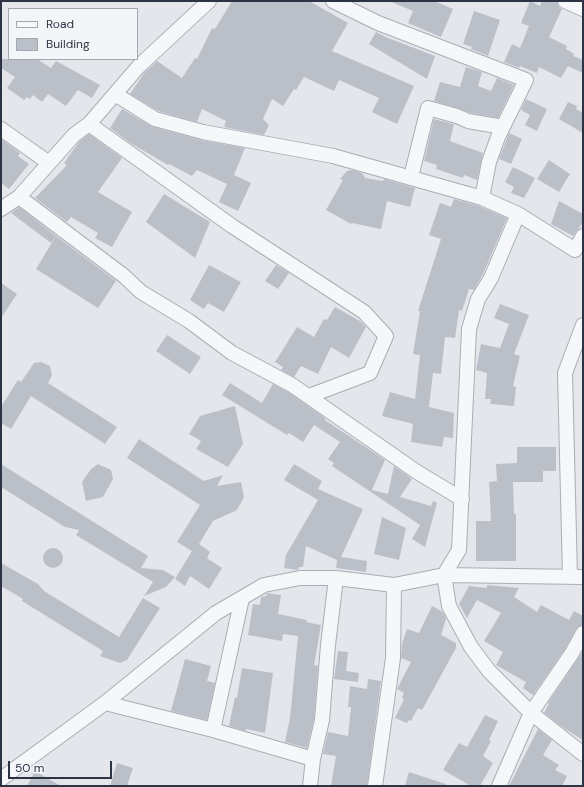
<!DOCTYPE html>
<html>
<head>
<meta charset="utf-8">
<style>
	body { margin:0 }
	#map { position:relative; width:584px; height:787px; overflow:hidden; background:#e4e6eb; font-family:"DM Sans",sans-serif }
	canvas { display:block }
	.frame { position:absolute; inset:0; border:2px solid #2c3443; pointer-events:none }
	.legend { position:absolute; left:8px; top:8px; width:130px; height:52px; box-sizing:border-box; background:#f3f5f8; border:1px solid #a3a8b0; margin:0; padding:5px 7px; list-style:none; font-size:12px; color:#2c3443 }
	.legend li { display:flex; align-items:center; gap:8px; height:20px }
	.legend b { width:20px; border:1px solid #a3a8b0 }
	.scale { position:absolute; left:8px; top:761px; width:104px; height:18px; box-sizing:border-box; border:2px solid #2c3443; border-top:0; padding-left:5px; font-size:12px; line-height:14px; white-space:nowrap; color:#2c3443; -webkit-text-stroke:3px #f3f5f8; paint-order:stroke }
</style>
</head>
<body>
<div id="map">
<canvas width="584" height="787"></canvas>
<div class="frame"></div>
<ul class="legend">
<li><b style="height:5px;background:#f6f7f9"></b>Road</li>
<li><b style="height:11px;background:#bbc0c8"></b>Building</li>
</ul>
<div class="scale">50 m</div>
</div>
<script>
const g = document.querySelector('canvas').getContext('2d');
g.lineJoin = 'round';
function fillPath(path, color) { g.fillStyle = color; g.fill(path, 'evenodd'); }
const shape = rows => new Path2D(rows.map(r => 'M' + r).join(''));
function strokePath(path, color, width, dash) { g.strokeStyle = color; g.lineWidth = width; g.lineCap = dash ? 'butt' : 'round'; g.setLineDash(dash || []); g.stroke(path); }
fillPath(shape([
	[232,1,309,1,348,23,332,51,414,86,397,124,372,112,379,98,339,80,334,91,304,77,296,90,294,89,283,106,272,99,263,119,269,125,264,135,224,127,226,121,202,109,197,122,158,111,130,94,145,72,157,61,182,78,195,58,197,59,212,28,215,29],
	[389,1,434,1,453,9,441,37,408,23,413,11],
	[530,1,540,6,542,1,557,1,558,6,562,9,549,37,567,46,566,49,574,54,573,56,583,60,583,73,568,66,561,78,539,67,537,73,520,66,519,68,504,62,512,44,520,48,529,26,521,23],
	[474,11,500,20,488,56,471,49,472,47,463,44],
	[376,32,388,38,435,56,427,79,369,44],
	[1,59,37,59,51,68,56,61,100,85,92,98,78,90,66,106,48,94,42,102,33,95,30,99,27,97,24,100,7,88,15,77,1,68],
	[466,67,482,72,478,86,491,91,497,78,514,85,498,118,471,113,434,101,440,82,460,87],
	[526,99,547,109,537,131,525,125,530,115,521,110],
	[568,102,577,106,576,109,583,113,583,133,559,119],
	[122,109,153,127,201,140,245,148,234,175,251,183,238,211,219,202,227,184,197,170,192,176,169,164,168,165,132,144,110,128],
	[434,119,454,124,450,141,483,153,477,180,464,175,463,178,436,169,437,165,424,161],
	[509,133,522,139,511,164,499,159],
	[89,134,122,158,98,192,132,212,112,247,95,238,98,233,71,217,67,222,35,198,67,165,64,163,79,142],
	[1,139,20,153,18,156,29,164,9,189,1,183],
	[549,160,570,174,559,192,537,179],
	[513,167,535,178,524,198,511,193,514,187,505,182],
	[352,170,362,173,365,178,383,181,384,179,415,188,410,207,387,201,381,229,352,223,351,224,326,210,343,180,340,179,347,171],
	[164,194,210,222,195,258,146,222],
	[454,199,479,206,507,218,483,274,474,290,469,289,462,311,459,310,455,338,445,337,441,374,433,373,429,407,454,413,453,438,444,437,442,447,411,442,413,424,382,416,390,392,415,399,420,355,413,354,420,311,418,311,441,239,429,235,440,203,451,207],
	[559,201,583,214,583,222,573,236,551,224],
	[19,207,56,236,51,243,11,213],
	[56,236,116,281,98,308,36,269],
	[209,265,241,282,224,312,208,303,204,309,190,300],
	[276,265,289,273,278,289,265,281],
	[1,283,17,294,1,318],
	[500,304,529,315,514,354,520,356,513,386,516,387,514,406,490,404,491,399,485,399,487,373,476,370,481,344,500,348,509,324,494,318],
	[335,307,360,321,366,327,349,358,331,347,318,374,301,366,294,377,281,370,283,367,275,362,297,327,314,337,324,319,327,320],
	[167,335,201,357,190,374,156,351],
	[41,362,50,366,52,375,48,383,117,427,105,444,31,396,11,429,1,423,1,407,18,380,21,382,34,363],
	[230,383,262,403,273,384,288,392,325,418,325,420,385,460,372,490,388,494,394,466,412,479,400,497,431,506,433,501,437,503,425,547,412,539,420,525,332,466,334,463,328,459,340,442,314,425,303,442,289,433,287,435,222,395],
	[235,406,243,444,228,467,196,449,201,441,189,434,200,416],
	[139,439,204,481,223,475,217,486,241,482,244,497,237,510,213,521,199,544,210,552,207,558,222,568,209,589,190,576,185,586,175,579,192,551,177,542,200,505,127,458],
	[517,447,556,447,556,471,543,471,543,482,513,482,514,514,516,514,516,561,476,561,476,521,491,521,489,482,497,481,496,464,517,463],
	[1,464,148,556,141,568,163,570,175,577,166,587,144,596,153,582,76,535,79,530,65,527,1,487],
	[98,464,111,470,113,479,103,497,86,501,82,482,91,469],
	[294,464,322,481,318,489,363,509,341,557,367,561,366,572,336,568,337,560,306,546,303,567,299,567,298,570,284,568,286,555,318,500,284,480],
	[382,517,406,528,399,560,374,554],
	'43 558a10 10 0 1 1 20 0a10 10 0 1 1-20 0Z',
	[1,563,38,584,44,591,119,637,143,598,160,608,127,660,120,663,100,656,103,651,22,601,23,599,1,586],
	[487,585,519,588,514,597,537,612,541,605,569,620,574,611,583,616,583,625,576,629,565,649,533,695,523,688,526,682,496,665,503,652,484,641,501,613,477,600,467,618,459,604,469,586,487,588],
	[267,593,281,595,278,614,307,620,306,622,321,625,314,665,318,666,314,719,307,748,285,742,290,718,298,636,283,634,282,641,248,635,253,604,260,605,261,597,266,596],
	[432,606,443,612,446,619,441,635,456,643,456,648,422,710,418,708,411,721,409,720,407,723,395,718,404,699,402,698,404,693,397,689,411,662,401,658,402,644,407,629,419,633],
	[338,651,348,652,346,671,359,673,358,682,334,679],
	[583,651,583,740,565,729,544,713,549,704,548,703],
	[185,659,211,666,207,681,215,683,207,720,171,711],
	[242,668,273,673,265,733,246,729,246,731,229,726,235,697,237,698],
	[368,679,381,681,367,786,331,786,336,756,323,754,328,732,348,736,351,707,348,707,350,686,367,689],
	[485,715,498,721,489,740,491,741,483,756,493,763,480,786,471,786,443,770,459,743,467,747],
	[538,729,552,740,543,755,559,765,555,770,567,776,562,786,509,786],
	[117,763,133,768,127,786,110,786],
	[35,771,61,786,27,786],
	[409,772,446,784,445,786,405,786]
]), '#bbc0c8');
const street = shape([
	[333,1,378,23,526,80,498,137,489,162,482,198],
	[565,1,583,9],
	[115,94,155,119,203,132,333,156,482,198,518,214,491,278,478,299,469,329,459,550,444,575,449,606,471,647,489,671,531,713,583,754],
	[89,124,232,226,364,312,386,336,370,373,309,396],
	[1,129,49,163],
	[411,177,428,108,457,116,468,121,503,127],
	[19,197,124,276,141,292,189,321,232,353,292,385,417,472,462,499],
	[1,209,19,197,74,135,89,124,139,66,209,1],
	[518,214,575,250,583,236],
	[570,577,565,373,583,325],
	[105,703,213,730,313,759],
	[213,730,242,598],
	[1,779,105,703,216,613,264,585,300,578,336,578,394,585,444,575,583,577],
	[310,786,313,759,322,720,328,645,336,578],
	[375,786,393,658,394,585],
	[499,786,531,713,572,653,583,633]
]);
strokePath(street, '#a9adb5', 16);
strokePath(street, '#f6f7f9', 14);
</script>
</body>
</html>
